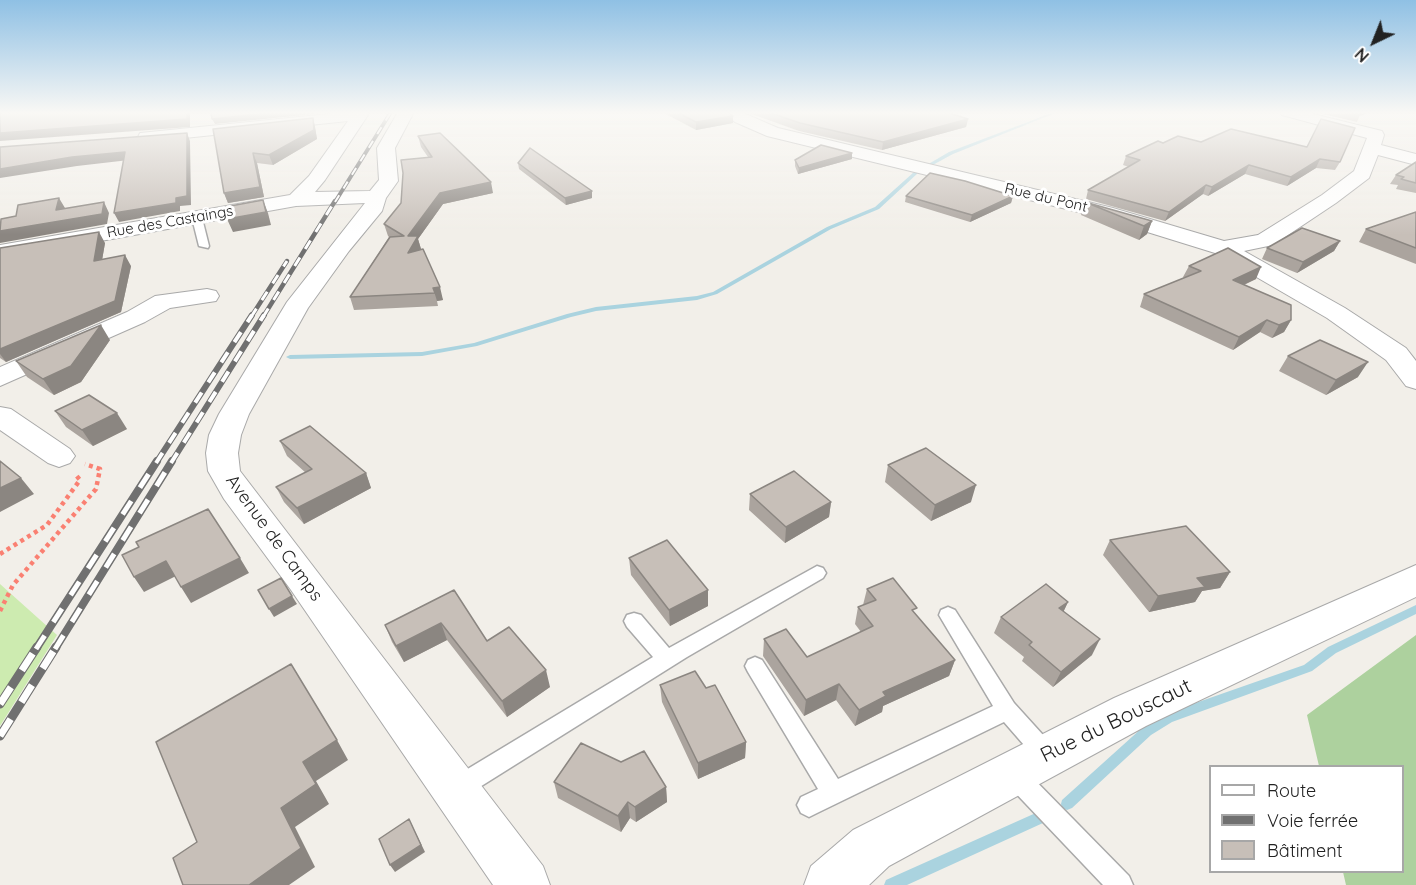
<!DOCTYPE html>
<html>
<head>
<meta charset="utf-8">
<style>
	body { margin:0 }
	#map { position:relative; width:1416px; height:885px; overflow:hidden; background:#f2efe9; font-family:Quicksand,sans-serif }
	canvas { display:block }
	.legend { position:absolute; left:1209px; top:765px; width:195px; height:108px; box-sizing:border-box; background:#fff; border:2px solid #a7a7a7; margin:0; padding:8px 10px; list-style:none; font-size:18px; color:#222 }
	.legend li { display:flex; align-items:center; gap:12px; height:30px }
	.legend b { width:30px; border:2px solid #a7a7a7 }
	.north { position:absolute; left:1344px; top:12px; width:60px; height:60px; -webkit-text-stroke:4px #fff; paint-order:stroke; rotate:223deg; font-size:16px; font-weight:700; line-height:24px; text-align:center; color:#222 }
	.north::after { content:''; display:block; margin:auto; width:21px; height:27px; background:#222; clip-path:polygon(50% 0,100% 100%,50% 72%,0 100%) }
</style>
</head>
<body>
<div id="map">
<canvas width="1416" height="885"></canvas>
<ul class="legend">
<li><b style="height:8px;background:#fff"></b>Route</li>
<li><b style="height:8px;background:#707070"></b>Voie ferrée</li>
<li><b style="height:16px;background:#c7bfb8"></b>Bâtiment</li>
</ul>
<div class="north">N</div>
</div>
<script>
const g = document.querySelector('canvas').getContext('2d');
g.lineJoin = 'round';
function fillPath(path, color) { g.fillStyle = color; g.fill(path, 'evenodd'); }
const shape = rows => new Path2D(rows.map(r => 'M' + r).join(''));
function strokePath(path, color, width, dash) { g.strokeStyle = color; g.lineWidth = width; g.lineCap = dash ? 'butt' : 'round'; g.setLineDash(dash || []); g.stroke(path); }
function label(font, color, halo, rows, align = 'center') {
  g.font = font + ' Quicksand,sans-serif'; g.lineWidth = 6; g.setLineDash([]); g.textBaseline = 'middle'; g.strokeStyle = halo; g.fillStyle = color; for (const [text, x, y, turn = 0] of rows) {
    g.save(); g.translate(x, y); g.rotate((+turn || 0) * Math.PI / 180); g.textAlign = isNaN(turn) ? turn : align; if (halo) g.strokeText(text, 0, 0); g.fillText(text, 0, 0); g.restore();
  }
}
fillPath(shape([
	[0,584,57,635,0,726]
]), '#cdebb0');
fillPath(shape([
	[1416,635,1416,885,1346,885,1343,872,1402,872,1402,766,1319,766,1307,715]
]), '#add19e');
fillPath(shape([
	[1054,112,1058,112,953,154,929,167,925,166,949,152,1054,112],
	[914,172,918,173,879,209,831,229,717,294,697,300,596,311,571,317,477,346,422,356,290,359,286,357,290,355,422,352,474,343,567,314,596,307,697,296,713,292,827,227,875,207,914,172],
	[1416,605,1416,614,1336,653,1312,671,1172,722,1151,735,1072,808,1067,810,1062,808,1061,804,1062,800,1143,727,1164,714,1304,665,1328,647,1416,605],
	[1038,812,1043,813,1044,818,1043,823,907,885,884,885,886,880,1038,812]
]), '#aad3df');
const service = shape([
	[197,215,202,218,209,246,208,248,199,246,192,218,197,215],
	[817,566,823,568,826,573,823,578,687,657,467,795,459,798,451,795,448,787,451,779,653,657,627,627,624,621,627,615,634,613,641,615,669,648,817,566],
	[948,607,955,610,1014,703,1053,746,1056,753,1053,760,1045,763,1037,760,1004,722,817,813,809,817,801,813,797,805,801,797,818,789,748,672,745,666,748,660,755,657,762,660,838,779,993,706,939,615,941,610,948,607],
	[1014,764,1022,767,1129,876,1133,885,1103,885,1006,783,1003,775,1006,767,1014,764]
]);
const minor = shape([
	[348,112,366,112,368,115,325,180,315,192,370,191,379,180,377,148,398,112,414,112,395,148,398,181,386,198,382,211,349,251,308,308,249,414,241,435,238,453,240,471,543,866,550,885,493,885,291,590,224,499,208,471,206,453,209,435,219,414,287,302,365,203,296,206,0,259,0,245,290,195,309,176,348,121,146,142,138,137,140,133,348,112],
	[723,112,741,112,778,128,1113,208,1224,241,1258,235,1322,195,1354,171,1367,138,1282,115,1280,112,1305,112,1382,131,1384,135,1381,145,1416,154,1416,165,1378,155,1369,178,1336,203,1273,245,1244,251,1345,308,1406,348,1416,361,1416,389,1406,386,1386,360,1327,318,1215,253,1099,217,767,136,735,122,723,112],
	[207,289,216,291,219,296,216,301,170,308,145,322,0,386,0,367,127,312,155,296,207,289],
	[0,407,11,409,70,449,75,456,70,463,59,467,48,463,0,430,0,407],
	[1416,565,1416,597,1146,726,889,866,869,885,804,885,811,866,853,830,1114,698,1416,565]
]);
strokePath(service, '#a9a9a9', 3);
strokePath(minor, '#a9a9a9', 2);
strokePath(shape([
	[0,554,47,525,80,480,75,474],
	[0,611,13,585,96,489,100,469,85,464]
]), '#fa8072', 4.5, [4, 4]);
fillPath(service, '#fff');
fillPath(minor, '#fff');
const railFar4 = shape([
	[335,202,391,112]
]);
const railFar3 = shape([
	[251,317,287,261],
	[263,317,335,201]
]);
const railFar2 = shape([
	[156,463,252,315],
	[171,463,264,315]
]);
const railFar1 = shape([
	[36,649,157,461],
	[55,649,172,461]
]);
const rail = shape([
	[0,704,37,647],
	[0,736,56,647]
]);
strokePath(railFar4, '#707070', 4);
strokePath(railFar3, '#707070', 4.5);
strokePath(railFar2, '#707070', 6);
strokePath(railFar1, '#707070', 8);
strokePath(rail, '#707070', 9);
strokePath(railFar4, '#fff', 2, [8]);
strokePath(railFar3, '#fff', 3, [10]);
strokePath(railFar2, '#fff', 4, [12]);
strokePath(railFar1, '#fff', 5, [16]);
strokePath(rail, '#fff', 7, [20]);
fillPath(shape([
	[664,112,728,112,733,116,733,123,696,130,664,113],
	[746,112,946,112,968,119,966,127,882,150,799,131],
	[1325,112,1370,112,1360,115,1357,122,1323,114],
	[313,118,315,127,317,139,273,165,257,163,264,197,228,203,224,193,213,129],
	[418,136,493,193,443,204,418,239,421,249,420,250,443,300,437,301,438,306,354,310,350,297,389,237,388,236,384,224,401,203,428,157,421,147],
	[1201,142,1340,162,1335,170,1316,168,1287,186,1245,174,1208,196,1203,194,1165,221,1086,199,1088,190,1129,167,1123,165,1126,156,1163,143],
	[852,159,798,174,795,166,795,160],
	[1416,162,1416,193,1396,189,1398,185,1390,184,1396,175],
	[518,163,592,191,592,198,566,205,519,169],
	[906,196,1013,196,1011,203,970,222,905,202],
	[1085,202,1152,221,1147,234,1139,240,1081,215],
	[1416,212,1416,264,1359,242,1366,229],
	[1340,241,1334,251,1297,273,1262,259,1267,248],
	[105,243,102,260,131,266,121,312,6,362,0,358,0,248],
	[1189,266,1256,279,1244,285,1291,320,1284,332,1272,338,1260,332,1233,350,1140,307,1144,294,1184,278,1183,277],
	[110,340,81,382,54,395,27,377,16,361],
	[1288,356,1358,377,1326,395,1279,371],
	[55,411,127,429,93,446,66,427],
	[280,441,366,473,371,488,304,524,284,502,276,487,306,473,287,456],
	[888,465,971,502,931,521,885,482],
	[750,494,831,502,829,517,785,543,749,510],
	[1110,540,1230,572,1220,588,1202,591,1195,602,1149,612,1103,555],
	[629,558,708,590,708,606,670,626,631,575],
	[867,589,915,614,955,660,949,676,883,706,882,712,855,726,836,700,804,716,763,656,764,639,807,657,861,632,855,624,858,607,863,605],
	[454,590,487,641,550,687,507,717,447,640,404,662,392,642,385,625],
	[1068,602,1063,612,1092,655,1053,687,1022,661,1024,657,994,633,1001,617],
	[660,685,706,688,746,742,745,758,698,779,662,702],
	[554,782,666,787,667,802,636,822,630,818,621,832,558,798]
]), '#aba49e');
fillPath(shape([
	[187,112,190,112,190,127,0,141,0,133],
	[279,112,314,112,314,114,215,124,212,119],
	[1362,112,1370,112,1360,116],
	[733,116,733,123,696,130,696,122],
	[313,118,315,127,317,139,273,165,269,155],
	[968,119,966,127,882,150,883,142],
	[187,133,190,141,191,205,180,206,180,211,119,222,114,213],
	[125,152,129,160,77,166,0,178,0,169,72,157],
	[253,153,257,163,264,197,228,203,224,193],
	[852,153,852,159,798,174,799,168],
	[1320,159,1316,168,1287,186,1291,177],
	[1249,165,1245,174,1208,196,1212,187],
	[491,182,493,193,443,204,418,239,421,249,411,265,408,253,408,236,440,193],
	[1206,185,1203,194,1165,221,1169,212],
	[592,191,592,198,566,205,565,198],
	[1013,196,1011,203,970,222,972,215],
	[59,198,65,208,62,220,56,210],
	[263,200,268,213,271,225,233,232,227,219],
	[104,202,109,213,107,224,0,243,0,231],
	[1152,221,1147,234,1139,240,1144,226],
	[99,232,105,243,100,272,94,261],
	[1340,241,1334,251,1297,273,1303,262],
	[125,255,131,266,121,312,6,362,0,354,0,349],
	[1261,267,1256,279,1228,292,1233,280],
	[440,287,443,300,437,301,433,288],
	[1267,320,1260,332,1233,350,1239,337],
	[1291,320,1284,332,1272,338,1279,325],
	[101,325,110,340,81,382,54,395,43,379],
	[1368,362,1358,377,1326,395,1336,380],
	[117,413,127,429,93,446,82,430],
	[366,473,371,488,304,524,297,508],
	[21,478,34,494,0,512,0,488],
	[976,485,971,502,931,521,935,505],
	[831,502,829,517,785,543,786,527],
	[240,558,249,573,191,603,181,587],
	[166,561,176,576,144,592,134,577],
	[1230,572,1220,588,1202,591,1195,602,1149,612,1158,596,1197,578],
	[708,590,708,606,670,626,669,610],
	[292,596,297,604,274,617,269,609],
	[1068,602,1061,617,1059,608],
	[441,623,447,640,404,662,396,646],
	[1100,639,1092,655,1053,687,1061,672],
	[955,660,949,676,883,706,882,712,855,726,859,710,883,692],
	[546,670,550,687,507,717,502,701],
	[839,684,836,700,804,716,806,700],
	[337,740,348,760,316,781,329,804,295,827,315,867,289,885,249,885,281,808,303,762],
	[746,742,745,758,698,779,698,763],
	[666,787,667,802,636,822,635,807],
	[628,802,630,818,621,832,618,816],
	[409,819,425,852,395,872,390,865]
]), '#8b8681');
const building = shape([
	[0,112,187,112,187,119,0,133,0,112],
	[211,112,279,112,212,119,211,112],
	[676,112,729,112,733,116,696,122,676,112],
	[768,112,946,112,968,119,883,142,800,123,768,112],
	[1349,112,1362,112,1361,114,1349,112],
	[313,118,314,130,269,155,253,153,260,187,224,193,213,129,313,118],
	[1321,119,1355,128,1340,162,1320,159,1291,177,1249,165,1212,187,1206,185,1169,212,1088,190,1140,160,1126,156,1158,141,1163,143,1178,136,1201,142,1231,129,1307,147,1321,119],
	[187,133,187,196,176,198,176,203,114,213,125,152,72,157,0,169,0,147,187,133],
	[440,133,491,182,440,193,408,236,418,236,408,253,423,249,440,287,433,288,435,293,350,297,390,237,404,236,384,224,401,203,403,173,401,160,432,157,418,136,440,133],
	[821,145,852,153,799,168,795,160,821,145],
	[530,148,592,191,565,198,518,163,530,148],
	[1416,162,1416,183,1401,179,1404,177,1396,175,1416,162],
	[930,173,965,181,1013,196,972,215,906,196,930,173],
	[59,198,56,210,104,202,102,214,0,231,1,219,16,216,18,205,59,198],
	[263,200,266,212,227,219,225,207,263,200],
	[1085,202,1152,221,1144,226,1085,202],
	[1416,212,1416,248,1366,229,1416,212],
	[1302,228,1340,241,1303,262,1267,248,1302,228],
	[99,232,94,261,125,255,115,301,0,349,0,248,99,232],
	[1228,248,1261,267,1233,280,1291,305,1291,320,1279,325,1267,320,1239,337,1144,294,1201,271,1189,266,1228,248],
	[101,325,71,366,43,379,16,361,101,325],
	[1320,340,1368,362,1336,380,1288,356,1320,340],
	[89,395,117,413,82,430,55,411,89,395],
	[310,426,366,473,297,508,276,487,312,469,280,441,310,426],
	[926,448,976,485,935,505,888,465,926,448],
	[0,461,21,478,0,488,0,461],
	[794,471,831,502,786,527,750,494,794,471],
	[208,509,240,558,181,587,166,561,134,577,122,555,139,547,136,542,208,509],
	[1186,526,1230,572,1197,578,1205,587,1158,596,1110,540,1186,526],
	[667,540,708,590,669,610,629,558,667,540],
	[281,578,292,596,269,609,258,590,281,578],
	[893,578,917,608,912,610,955,660,883,692,886,696,859,710,839,684,806,700,764,639,786,629,807,657,873,626,858,607,876,600,867,589,893,578],
	[1046,584,1068,602,1059,608,1100,639,1061,672,1029,645,1032,642,1001,617,1046,584],
	[454,590,487,641,509,627,546,670,502,701,441,623,396,646,385,625,454,590],
	[291,664,337,740,303,762,316,784,281,808,301,848,249,885,183,885,173,858,197,842,156,742,291,664],
	[695,671,706,688,715,685,746,742,698,763,660,685,695,671],
	[581,743,621,762,644,751,666,787,635,807,628,802,618,816,554,782,581,743],
	[409,819,421,845,390,865,379,839,409,819]
]);
fillPath(building, '#c7bfb8');
strokePath(building, '#8b8681', 1.5);
const sky = g.createLinearGradient(0, 0, 0, 235);
sky.addColorStop(0, '#8fc0e4');
sky.addColorStop(0.48, '#f9f8f5');
sky.addColorStop(1, '#f9f8f500');
g.fillStyle = sky;
g.fillRect(0, 0, 1416, 235);
label('15px', '#222', '#fff', [
	["Rue du Pont",1046,198,13],
	["Rue des Castaings",170,222,-10]
]);
label('18px', '#222', '#fff', [
	["Avenue de Camps",274,538,54]
]);
label('21px', '#222', '#fff', [
	["Rue du Bouscaut",1116,721,-26]
]);
</script>
</body>
</html>
